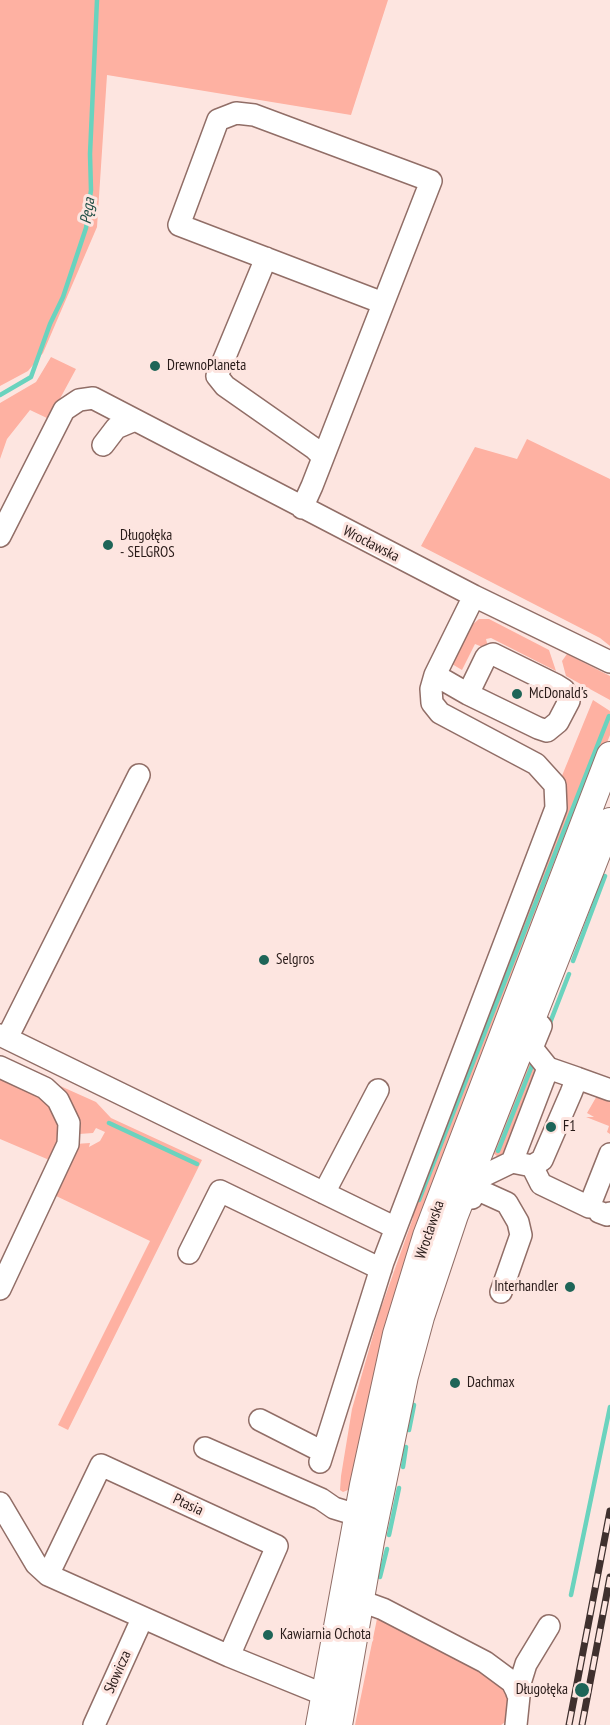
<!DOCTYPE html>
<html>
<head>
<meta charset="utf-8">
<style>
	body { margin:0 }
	canvas { display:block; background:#fde5e0 }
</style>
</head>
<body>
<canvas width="610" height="1725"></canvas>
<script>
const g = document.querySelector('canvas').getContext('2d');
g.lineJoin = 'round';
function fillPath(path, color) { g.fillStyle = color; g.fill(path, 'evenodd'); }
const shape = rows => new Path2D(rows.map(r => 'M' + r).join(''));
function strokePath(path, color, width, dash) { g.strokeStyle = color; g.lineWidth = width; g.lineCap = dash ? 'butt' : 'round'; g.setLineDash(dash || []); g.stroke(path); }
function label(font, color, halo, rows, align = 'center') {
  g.font = font + ' "PT Sans Narrow",sans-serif'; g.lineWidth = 6; g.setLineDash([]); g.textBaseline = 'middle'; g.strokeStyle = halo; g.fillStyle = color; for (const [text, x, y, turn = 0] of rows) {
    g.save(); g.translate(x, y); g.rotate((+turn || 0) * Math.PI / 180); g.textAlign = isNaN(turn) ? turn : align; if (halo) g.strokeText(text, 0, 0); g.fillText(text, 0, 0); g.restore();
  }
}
fillPath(shape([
	[0,0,388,0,351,115,107,75,97,227,43,353,28,371,0,386],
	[51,357,76,369,49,419,30,410,7,439,0,459,0,403,36,382],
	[527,439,610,479,610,646,600,638,421,546,475,447,517,459],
	[479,619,489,619,549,650,556,671,491,638,486,639,488,647,485,648,475,644,462,670,452,664,472,625],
	[567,654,610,676,610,700,566,676,562,661],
	[593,700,610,711,610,735,533,929,348,1490,343,1492,340,1490,341,1476,352,1409,380,1311,413,1218,410,1209,559,783],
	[529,1060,538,1070,504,1157,498,1157,491,1151],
	[0,1074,38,1092,54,1107,62,1137,54,1162,0,1139],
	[58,1085,96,1102,111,1118,202,1160,68,1430,58,1425,150,1241,52,1194,75,1144,90,1143,89,1147,100,1141,105,1132,96,1128,93,1133,79,1134,75,1131,72,1111],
	[598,1094,610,1096,610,1134,607,1132,609,1126,586,1117,594,1117,587,1113],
	[378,1614,496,1677,507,1693,508,1720,501,1725,355,1725]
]), '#feb1a2');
strokePath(shape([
	[0,395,31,377,50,324,63,297,86,228,91,190,90,154,97,0],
	[573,961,605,876],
	[548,1028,569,974],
	[109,1123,197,1164],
	[498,1151,533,1063],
	[419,1200,609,716],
	[409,1430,414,1405],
	[403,1467,406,1447],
	[389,1535,399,1488],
	[380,1577,387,1549],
	[571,1595,610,1407]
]), '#6ad3be', 4.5);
const minor = shape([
	[266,258,217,376,225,386,315,449,323,457],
	[103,445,116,428,135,420],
	[302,508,312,486,431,181,254,115,236,113,218,120,179,225,383,303],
	[0,536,64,410,79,400,93,398,474,596,610,662],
	[468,694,486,657,493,654,556,685,564,690,569,701,558,722,547,731,538,728,468,694,435,675,474,596],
	[0,1035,396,1228],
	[7,1038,139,775],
	[0,1067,45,1088,58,1100,69,1123,68,1144,0,1289],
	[577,1078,610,1090],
	[512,1162,532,1166,542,1160,571,1093,577,1078,548,1068],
	[532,1166,541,1184,589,1207,610,1154],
	[476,1189,507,1203,518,1222,521,1235,501,1292],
	[324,1193,378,1090],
	[472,1198,481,1177,512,1162,548,1068,532,1048,541,1026],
	[599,1212,607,1215,610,1213],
	[189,1253,220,1191,381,1269],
	[260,1420,323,1452],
	[205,1448,321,1499,334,1508,357,1515],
	[320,1462,383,1262,556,808,555,785,536,764,440,713,432,703,431,689,435,675],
	[0,1503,36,1564,48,1575,229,1656,325,1695],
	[48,1575,101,1465,277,1546,229,1656],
	[361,1601,383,1609,485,1662,512,1682,519,1696,516,1725],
	[517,1693,526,1664,549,1626],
	[94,1725,142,1619]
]);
const major = shape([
	[319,1725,363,1485,396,1334,426,1236,610,755],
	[339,1725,371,1541,405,1376,421,1317,455,1215,610,821]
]);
strokePath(minor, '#916e67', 24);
strokePath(major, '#916e67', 28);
strokePath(minor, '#fff', 21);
strokePath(major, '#fff', 26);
const rail = shape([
	[569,1725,610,1511],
	[582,1725,610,1577]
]);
strokePath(rail, '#3f302e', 7);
strokePath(rail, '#fde5e0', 4.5, [14]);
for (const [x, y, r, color] of [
	[155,366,6,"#1e6558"],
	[108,545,6,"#1e6558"],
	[517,694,6,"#1e6558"],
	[264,960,6,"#1e6558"],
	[551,1127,6,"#1e6558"],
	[570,1287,6,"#1e6558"],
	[455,1383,6,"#1e6558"],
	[268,1635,6,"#1e6558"],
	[582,1690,8,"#1e6558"]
]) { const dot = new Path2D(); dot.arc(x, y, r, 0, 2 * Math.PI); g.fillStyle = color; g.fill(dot); strokePath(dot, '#fde5e0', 2); }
label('15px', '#291b19', '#fde5e0', [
	["DrewnoPlaneta",167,366],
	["Długołęka",120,536],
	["- SELGROS",120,553],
	["McDonald's",529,694],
	["Selgros",276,960],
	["F1",563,1127],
	["Interhandler",558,1287,"right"],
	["Dachmax",467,1383],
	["Kawiarnia Ochota",280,1635],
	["Długołęka",568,1690,"right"]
], 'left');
label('15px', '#291b19', '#fde5e0', [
	["Wrocławska",371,544,27],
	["Wrocławska",430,1230,-71],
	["Ptasia",188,1505,25],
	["Słowicza",118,1672,-66]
]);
label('italic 16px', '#225047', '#fde5e0', [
	["Pęga",88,211,-81]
]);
</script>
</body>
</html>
